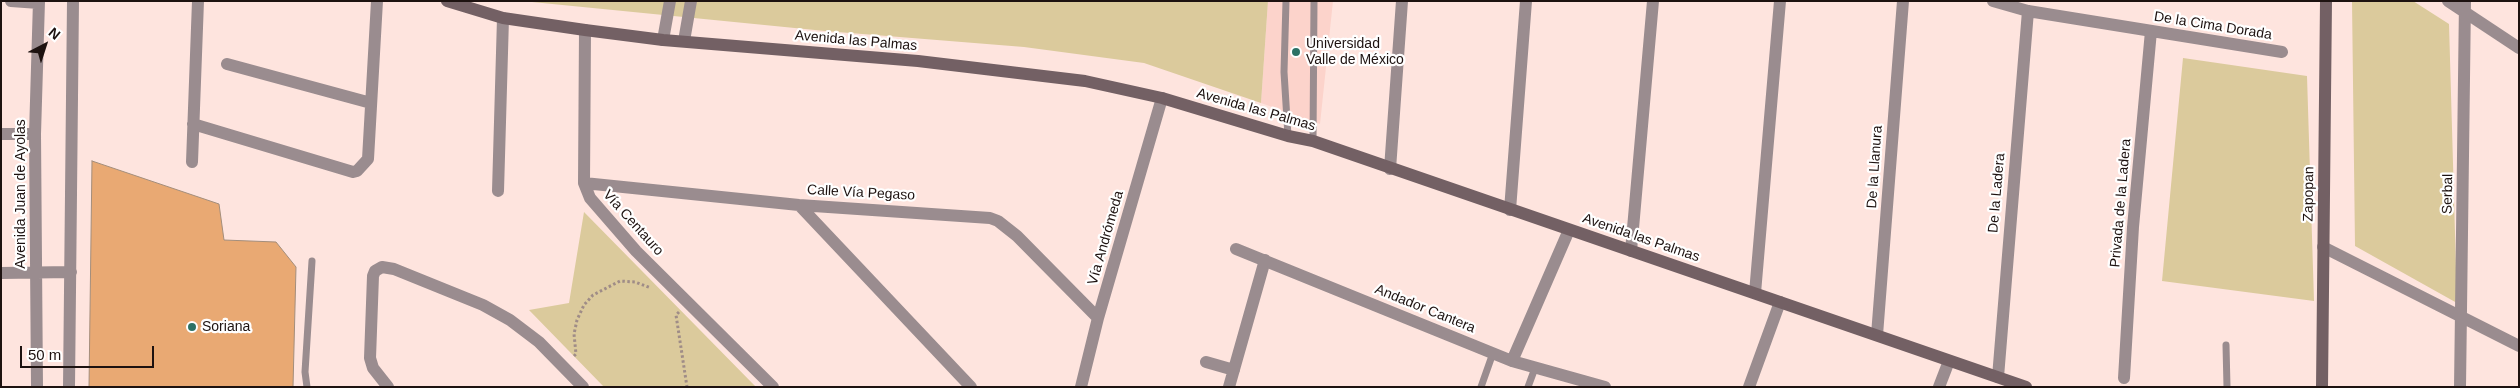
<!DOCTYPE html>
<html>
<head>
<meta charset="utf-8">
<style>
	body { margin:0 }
	#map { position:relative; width:2520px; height:388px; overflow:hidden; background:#fee4de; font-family:Arial,sans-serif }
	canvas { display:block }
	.frame { position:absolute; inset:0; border:2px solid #1d1210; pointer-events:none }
	.north { position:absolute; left:20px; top:20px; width:50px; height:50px; -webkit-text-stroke:4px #fff; paint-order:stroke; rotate:40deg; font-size:14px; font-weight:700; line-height:20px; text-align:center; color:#1d1210 }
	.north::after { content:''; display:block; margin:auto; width:18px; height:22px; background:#1d1210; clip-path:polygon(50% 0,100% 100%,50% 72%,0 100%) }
	.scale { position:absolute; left:20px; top:346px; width:134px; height:22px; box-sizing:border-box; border:2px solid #1d1210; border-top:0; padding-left:6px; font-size:15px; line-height:18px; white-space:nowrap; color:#1d1210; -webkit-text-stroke:4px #fff; paint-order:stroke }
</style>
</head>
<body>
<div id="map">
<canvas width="2520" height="388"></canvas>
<div class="frame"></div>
<div class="north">N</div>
<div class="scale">50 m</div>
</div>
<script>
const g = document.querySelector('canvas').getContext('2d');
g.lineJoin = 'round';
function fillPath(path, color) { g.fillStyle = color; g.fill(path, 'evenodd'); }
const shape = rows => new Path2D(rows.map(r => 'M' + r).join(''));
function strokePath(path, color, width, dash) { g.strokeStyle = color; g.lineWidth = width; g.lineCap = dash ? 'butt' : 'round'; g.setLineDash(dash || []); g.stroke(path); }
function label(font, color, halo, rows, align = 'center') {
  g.font = font + ' Arial,sans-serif'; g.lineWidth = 4.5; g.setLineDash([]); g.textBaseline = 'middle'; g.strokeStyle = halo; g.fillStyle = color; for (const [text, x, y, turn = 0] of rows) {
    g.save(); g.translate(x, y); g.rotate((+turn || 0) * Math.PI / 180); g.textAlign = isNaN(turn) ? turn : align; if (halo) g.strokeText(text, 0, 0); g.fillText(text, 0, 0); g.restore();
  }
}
fillPath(shape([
	[1268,1,1333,1,1320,124,1261,103]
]), '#fcd3cb');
fillPath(shape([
	[522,1,1268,1,1261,103,1144,63,1024,47,825,31],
	[2352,1,2413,1,2449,24,2457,303,2355,246],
	[2183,58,2307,76,2314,301,2162,281],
	[584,212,756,387,604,387,529,310,569,303]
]), '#dbca9c');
const building = shape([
	[92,161,219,204,224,240,276,242,296,267,293,387,89,387,92,161]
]);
fillPath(building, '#e9a973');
strokePath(building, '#a38d7b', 1);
strokePath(shape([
	[679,312,676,315,687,387],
	[574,356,576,354,574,334,577,320,584,305,593,295,620,281,635,282,651,288]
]), '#9f8c87', 3, [2.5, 2.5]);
strokePath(shape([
	[1286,1,1284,72,1288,136],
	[1313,141,1314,1],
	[2226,345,2227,387],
	[307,387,305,372,312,261],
	[1481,387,1493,353],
	[1528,387,1535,368]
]), '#9a8c8f', 7);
strokePath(shape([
	[11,1,39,3],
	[1993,1,2028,11,2282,52],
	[2448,1,2519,48],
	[585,30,584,183,590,198,636,251,773,387],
	[663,40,670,1],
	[684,41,691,1],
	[227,64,371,103],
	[193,124,353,172,357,171,368,159,377,1],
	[1,134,35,134],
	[192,162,198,1],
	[1390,169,1402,1],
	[584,183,799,205,990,218,998,221,1017,236,1098,318],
	[498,191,503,18],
	[799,205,971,387],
	[1510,210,1526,1],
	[2323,247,2519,346],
	[1236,249,1512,361,1605,387],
	[1631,251,1653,1],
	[1,273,71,272],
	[1755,293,1780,1],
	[1877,335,1903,1],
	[1512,361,1569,230],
	[1206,362,1234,370],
	[1998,377,2028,11],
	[2124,378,2133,227,2151,31],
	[37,387,35,134,39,1],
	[69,387,73,1],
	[388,387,373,368,370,358,373,276,375,271,382,267,394,269,483,305,510,320,539,342,583,387],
	[1081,387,1098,318,1162,98],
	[1229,387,1265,260],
	[1749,387,1780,302],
	[1939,387,1949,361],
	[2460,387,2465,1]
]), '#9a8c8f', 12);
strokePath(shape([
	[447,1,503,18,585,30,663,40,918,61,1085,81,1162,98,1288,136,1313,141,2026,387],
	[2322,387,2326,1]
]), '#736064', 12);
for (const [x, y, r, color] of [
	[1296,52,5,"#2c7165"],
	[192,327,5,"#2c7165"]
]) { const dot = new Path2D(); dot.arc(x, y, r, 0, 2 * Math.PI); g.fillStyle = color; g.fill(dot); strokePath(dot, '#fff', 2); }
label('14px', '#1d1210', '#fff', [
	["De la Cima Dorada",2213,26,9],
	["Avenida las Palmas",856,41,5],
	["Avenida las Palmas",1256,110,16],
	["De la Llanura",1875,167,-86],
	["Calle Vía Pegaso",861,193,3],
	["De la Ladera",1997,193,-85],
	["Avenida Juan de Ayolas",21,194,-90],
	["Zapopan",2309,194,-89],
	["Serbal",2448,194,-89],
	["Privada de la Ladera",2121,203,-85],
	["Vía Centauro",633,223,48],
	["Vía Andrómeda",1106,238,-74],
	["Avenida las Palmas",1641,238,19],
	["Andador Cantera",1425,309,22]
]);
label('14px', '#1d1210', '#fff', [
	["Universidad",1306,44],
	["Valle de México",1306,60],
	["Soriana",202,327]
], 'left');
</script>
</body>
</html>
